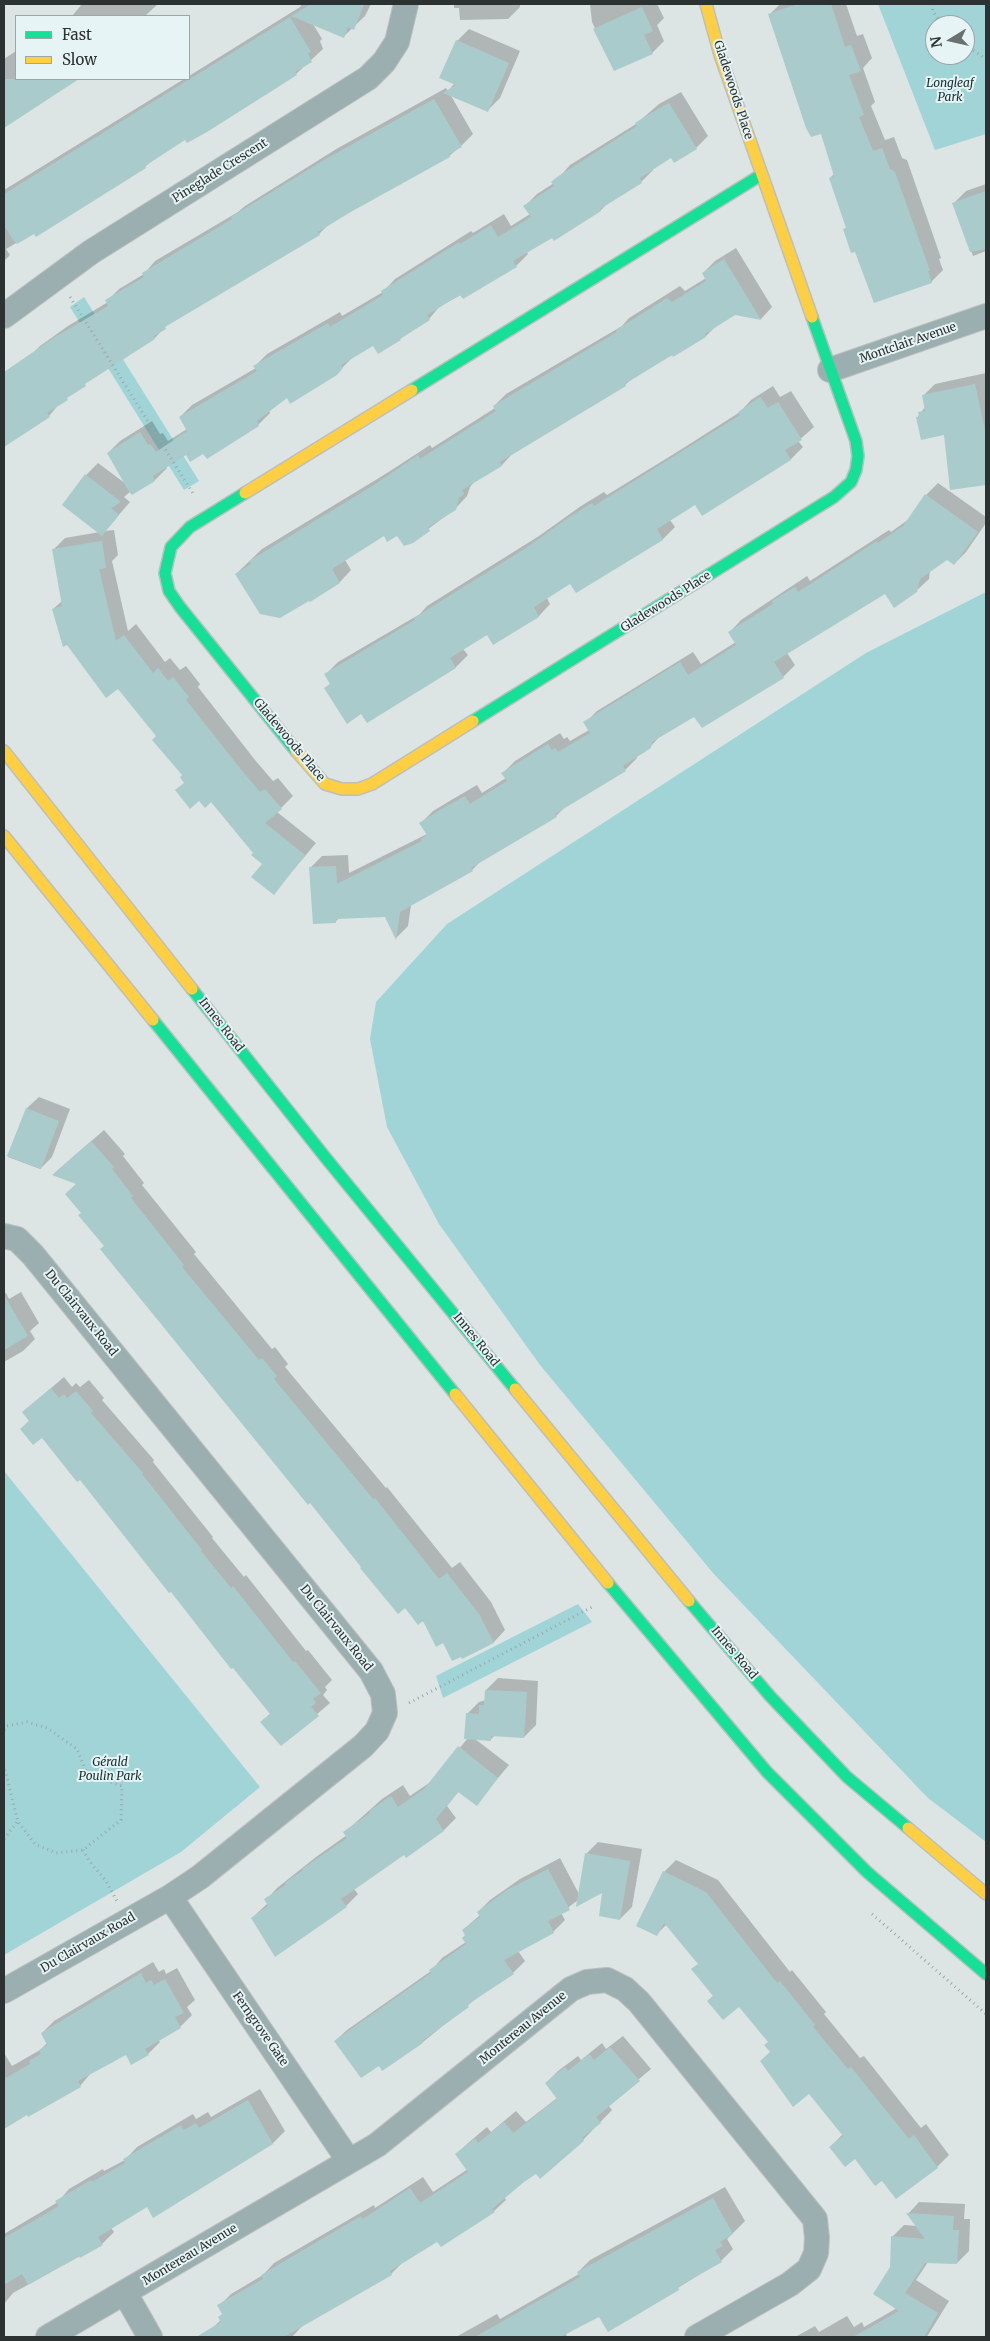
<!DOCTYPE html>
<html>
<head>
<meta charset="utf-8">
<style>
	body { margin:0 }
	#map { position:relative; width:990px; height:2341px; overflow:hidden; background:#dce4e4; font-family:Merriweather,serif }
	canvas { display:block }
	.frame { position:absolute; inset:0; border:5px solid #2c3131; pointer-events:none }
	.legend { position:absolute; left:15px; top:15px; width:175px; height:65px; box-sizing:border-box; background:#e6f4f5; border:1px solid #9ca6a7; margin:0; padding:6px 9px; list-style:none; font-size:15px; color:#2c3131 }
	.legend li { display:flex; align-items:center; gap:10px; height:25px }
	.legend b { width:25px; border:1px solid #9ca6a7 }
	.north { position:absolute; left:925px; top:15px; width:50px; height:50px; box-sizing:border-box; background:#e6f4f5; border:1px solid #9ca6a7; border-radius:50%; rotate:261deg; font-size:14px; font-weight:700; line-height:20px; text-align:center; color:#2c3131 }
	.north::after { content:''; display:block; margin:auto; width:18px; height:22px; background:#6a7070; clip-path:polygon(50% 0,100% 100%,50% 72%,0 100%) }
</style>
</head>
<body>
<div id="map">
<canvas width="990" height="2341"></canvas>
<div class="frame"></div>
<ul class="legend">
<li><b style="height:6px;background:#16e098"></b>Fast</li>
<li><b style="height:6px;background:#ffcf43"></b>Slow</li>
</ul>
<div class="north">N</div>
</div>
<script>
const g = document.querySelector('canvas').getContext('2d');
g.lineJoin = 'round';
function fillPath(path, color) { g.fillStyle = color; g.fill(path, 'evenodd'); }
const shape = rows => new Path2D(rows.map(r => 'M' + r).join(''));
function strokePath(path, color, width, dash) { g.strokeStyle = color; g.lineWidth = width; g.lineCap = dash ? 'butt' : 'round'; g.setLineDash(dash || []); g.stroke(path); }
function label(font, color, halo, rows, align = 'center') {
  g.font = font + ' Merriweather,serif'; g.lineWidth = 4; g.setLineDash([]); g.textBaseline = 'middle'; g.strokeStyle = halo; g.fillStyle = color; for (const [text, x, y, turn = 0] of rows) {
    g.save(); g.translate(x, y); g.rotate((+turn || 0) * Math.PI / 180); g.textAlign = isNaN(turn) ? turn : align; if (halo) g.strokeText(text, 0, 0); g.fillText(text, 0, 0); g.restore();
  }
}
fillPath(shape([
	[878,4,986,4,986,134,935,150],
	[935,25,965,25,965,55,935,55],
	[84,297,199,481,184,490,70,307],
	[986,592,986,1842,928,1798,713,1573,540,1365,439,1224,387,1127,370,1039,376,1002,447,924,866,653],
	[4,1471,260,1787,181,1852,4,1955],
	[578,1604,592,1622,443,1698,436,1676]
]), '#a0d4d7');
fillPath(shape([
	[82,4,158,4,145,16,72,16],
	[302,4,371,4,365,16,343,37,313,24,322,39,320,41,323,49,296,74,206,130,185,138,156,157,145,167,6,249,10,255,4,261,4,190,184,79,189,79,189,76,300,7],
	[454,4,520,4,520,7,508,19,460,20,459,8,454,8],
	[590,4,657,4,664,18,657,25,664,41,652,53,615,70,592,22],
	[780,4,846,4,857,36,863,34,872,58,863,68,875,102,871,106,885,140,894,137,902,158,907,160,941,258,939,259,943,270,931,282,856,250,844,230,847,227,830,178,835,173,822,132,770,14],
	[469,29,520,51,500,98,488,110,450,94,473,134,461,146,449,156,331,222,319,234,181,316,166,326,155,338,95,375,60,403,49,416,10,441,4,431,4,374,28,358,40,346,68,326,108,302,107,301,119,289,144,274,155,261,238,212,245,206,338,148,446,88,448,91,455,83,457,41],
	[16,51,16,79,77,79,4,125,4,59],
	[681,92,708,136,696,148,671,156,653,168,653,170,641,182,609,202,601,210,527,252,528,254,516,266,440,306,429,319,400,339,374,344,354,356,336,374,287,396,269,410,270,413,258,425,204,452,187,454,166,466,167,468,155,480,133,493,131,491,124,497,130,502,105,531,114,530,118,555,112,561,128,631,136,624,165,662,170,658,180,670,186,666,200,684,198,687,255,760,273,781,278,778,293,796,277,812,316,843,274,893,264,863,211,801,183,775,158,736,53,609,62,601,53,550,65,538,100,532,86,475,98,463,126,484,108,453,120,441,152,421,160,434,163,433,168,441,187,429,180,417,192,405,256,368,255,366,267,354,340,312,342,316,383,292,395,279,471,231,473,233,504,214,511,226,530,214,525,206,537,194,554,183,570,165,636,124,659,104],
	[986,184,986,251,973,256,954,203,966,191],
	[736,248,772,307,761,319,735,314,715,327,706,336,635,376,625,385,514,452,502,465,475,481,470,487,467,496,455,509,412,541,397,534,384,535,345,560,351,570,340,582,236,574,262,549,387,473,430,445,432,448,495,408,494,406,506,394,622,326,629,318,680,286,685,291,706,278,703,273,715,261],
	[986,373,986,484,951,488,945,434,917,418,925,407,923,396,935,384],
	[773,386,780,397,791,391,814,427,798,441,803,447,791,459,702,514,695,503,670,520,675,527,663,539,577,592,571,582,547,598,550,604,539,616,494,643,488,634,463,649,468,655,456,667,367,721,362,713,326,688,331,683,326,674,338,662,420,614,427,606,539,536,581,506,604,492,607,495,677,452,740,412,751,400],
	[938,483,986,517,986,523,966,552,954,564,947,559,930,570,929,579,916,591,885,592,787,653,795,665,783,677,695,715,662,734,650,747,636,756,637,758,625,770,567,805,556,816,484,858,472,870,411,905,408,926,396,938,386,915,339,918,335,922,310,868,322,856,348,855,349,873,427,834,421,823,433,811,453,799,477,785,482,793,506,778,503,773,515,761,560,733,564,739,567,737,570,741,589,730,585,723,597,711,693,652,701,664,736,642,730,632,741,620,807,576,810,581,889,530,891,532,909,519,926,495],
	[39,1097,70,1109,52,1157,40,1169,8,1157,27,1108],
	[104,1130,125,1154,123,1156,144,1183,142,1185,196,1252,194,1254,272,1349,275,1347,288,1364,285,1367,386,1488,387,1487,452,1568,460,1562,491,1602,505,1630,494,1642,463,1658,363,1567,105,1246,82,1213,77,1183,66,1163],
	[21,1292,39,1323,30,1331,35,1339,23,1351,4,1362,4,1294,6,1293,9,1299],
	[64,1377,72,1387,76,1383,80,1387,89,1380,104,1398,102,1400,154,1460,153,1462,213,1537,212,1538,244,1577,246,1575,306,1651,308,1650,332,1680,325,1687,327,1690,323,1695,330,1703,281,1745,261,1722,271,1713,80,1478,42,1436,21,1429,30,1420,23,1412],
	[498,1678,538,1681,536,1725,524,1737,495,1735,490,1740,475,1739,509,1765,476,1804,459,1791,447,1806,456,1818,444,1830,407,1856,405,1853,354,1889,358,1894,346,1906,252,1918,268,1903,266,1900,277,1888,316,1857,347,1835,345,1832,382,1799,403,1785,410,1796,432,1781,468,1738,467,1714,479,1702,486,1700,486,1690],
	[598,1842,642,1849,632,1907,620,1919,604,1890,578,1900,561,1913,565,1920,553,1932,518,1951,525,1961,513,1973,478,1997,423,2042,382,2069,379,2064,335,2041,347,2030,431,1971,442,1958,466,1942,467,1934,463,1930,480,1915,478,1912,490,1900,520,1879,560,1858,579,1894,586,1854],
	[676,1860,718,1880,790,1972,792,1970,826,2012,824,2014,860,2058,864,2056,921,2128,926,2124,949,2155,937,2167,882,2179,855,2157,830,2147,843,2134,809,2092,771,2052,769,2042,739,2005,708,2001,714,1995,699,1963,667,1924,657,1934,664,1872],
	[153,1962,159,1972,164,1969,166,1974,177,1968,195,2000,187,2007,192,2015,180,2027,158,2040,160,2042,148,2054,126,2053,91,2073,80,2086,7,2125,4,2119,4,2053,12,2066,40,2050,47,2043,42,2033,54,2021],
	[623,2036,651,2069,608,2105,612,2110,583,2140,540,2177,536,2172,504,2197,506,2200,494,2211,438,2240,403,2262,391,2274,303,2325,292,2337,216,2337,211,2329,221,2320,223,2313,219,2306,231,2294,263,2275,274,2263,374,2205,375,2208,423,2177,433,2192,468,2169,456,2155,468,2143,487,2127,491,2132,516,2111,526,2122,557,2098,546,2083,558,2071,578,2056,581,2060,602,2043,606,2049],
	[260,2089,285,2131,273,2143,154,2216,148,2206,111,2228,114,2232,102,2244,13,2293,4,2304,4,2234,58,2202,69,2189,103,2169,104,2171,125,2160,137,2147,193,2114,196,2119,208,2112,211,2117],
	[725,2187,745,2221,727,2239,733,2249,721,2261,609,2331,599,2315,566,2334,567,2337,456,2337,497,2314,500,2319,579,2274,578,2272,590,2260],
	[919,2202,965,2204,964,2219,970,2219,969,2251,957,2263,928,2262,916,2280,949,2301,928,2335,926,2337,795,2337,815,2326,819,2332,847,2316,854,2327,862,2322,864,2327,897,2308,891,2267,892,2237,904,2225,917,2226,908,2214]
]), '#0003');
fillPath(shape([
	[311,4,364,4,354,30,348,27,344,38,291,16],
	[798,4,831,4,845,47,851,45,861,71,849,75,864,115,859,117,873,151,882,148,890,169,895,172,930,271,928,271,932,283,874,303,855,252,851,253,843,229,846,228,829,178,834,176,821,134,811,137,806,128,768,14],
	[642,7,653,31,644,35,653,54,614,71,593,29],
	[290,17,311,52,308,53,312,62,295,72,297,75,207,132,187,143,185,140,145,166,146,168,36,237,34,234,17,244,13,240,4,225,4,194],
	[456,40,509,63,488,112,443,93,456,85,439,78],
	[4,79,79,79,4,128],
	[434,99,462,147,449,154,450,157,349,213,318,232,320,235,165,327,166,329,154,336,155,339,85,384,86,386,67,398,68,400,47,413,50,417,4,447,4,372,55,337,108,306,105,300,144,277,142,273,232,219,231,217,324,160],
	[669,103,697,149,674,163,671,158,640,178,642,183,600,209,601,211,554,241,552,238,513,261,517,267,463,299,460,295,427,315,430,320,400,339,401,340,378,354,373,346,341,365,343,368,337,375,290,404,287,398,257,421,259,426,207,459,203,454,190,462,186,455,153,476,155,481,132,495,128,490,107,453,140,432,148,445,150,444,156,452,187,431,179,417,257,371,253,366,328,323,330,327,383,295,381,291,459,242,460,244,491,225,498,237,531,217,523,206,554,186,551,182,557,177,637,126,635,123,646,116],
	[986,191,986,249,970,252,952,203],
	[724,259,761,320,735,315,705,334,706,337,673,357,672,355,625,384,626,386,500,462,502,466,462,490,464,494,459,498,456,510,428,527,430,531,413,543,404,546,397,536,387,542,384,536,332,569,340,583,310,602,309,601,280,618,260,614,235,574,251,564,249,561,374,485,418,455,420,459,496,411,493,406,617,332,616,330,667,298,672,302,706,281,702,273],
	[975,384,986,435,986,485,950,490,944,435,921,440,916,417,919,417,918,412,925,411,922,395],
	[760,397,768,408,778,402,802,440,785,450,791,460,702,516,695,505,657,529,663,540,576,593,570,584,534,607,539,617,493,645,487,635,450,658,456,668,367,723,361,714,347,724,324,688,330,684,324,674,415,620,414,618,526,548,568,518,592,503,594,506,663,463,740,415,738,412],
	[85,474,121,502,111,508,119,515,102,536,62,505],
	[925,494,978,532,954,565,947,560,920,579,917,592,894,608,885,594,774,662,784,678,702,728,694,717,652,742,651,748,623,766,626,771,555,814,557,817,471,868,473,871,400,912,396,940,385,917,336,919,336,923,313,924,309,867,336,866,337,884,422,841,421,839,427,835,419,823,440,810,465,796,470,804,507,781,501,773,548,744,552,750,555,748,558,752,590,733,583,722,680,662,688,675,736,645,728,632,773,604,772,601,795,587,798,592,877,541,878,543,903,526],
	[102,541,106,568,99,569,116,641,124,635,153,673,158,668,168,681,173,677,189,697,186,700,243,772,260,792,265,789,282,809,265,823,305,855,274,895,251,877,262,864,251,855,253,853,211,802,205,808,199,801,190,809,175,790,184,783,180,777,182,775,152,740,156,736,118,689,106,698,67,645,63,647,52,609,62,606,52,549],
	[26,1108,59,1121,41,1169,7,1156],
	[91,1141,114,1167,112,1169,133,1196,131,1198,184,1265,182,1267,259,1360,262,1358,277,1376,274,1379,373,1499,375,1498,439,1579,447,1573,479,1614,494,1643,462,1659,461,1657,452,1661,443,1643,436,1647,423,1621,418,1625,405,1608,398,1614,360,1568,361,1567,310,1503,308,1505,100,1249,104,1246,78,1215,81,1213,65,1194,76,1184,52,1175],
	[4,1295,28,1336,4,1350],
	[51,1388,59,1398,64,1394,67,1398,76,1391,93,1411,91,1413,143,1473,142,1474,202,1550,201,1551,231,1588,233,1586,293,1662,295,1661,321,1693,313,1699,316,1703,311,1707,319,1716,281,1746,260,1722,270,1714,233,1668,231,1669,171,1592,169,1593,80,1480,77,1482,42,1438,33,1445,20,1429,29,1421,22,1412],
	[485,1690,527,1692,524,1738,491,1736,491,1741,464,1739,466,1713,479,1714,479,1705,484,1705],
	[458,1746,498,1778,477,1806,458,1792,436,1819,444,1831,406,1858,404,1855,341,1899,347,1907,275,1957,251,1918,268,1906,264,1899,286,1885,285,1883,303,1870,302,1869,347,1838,343,1832,370,1813,369,1811,391,1796,398,1807,424,1789],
	[585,1853,630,1861,620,1920,599,1916,602,1893,576,1907],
	[548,1869,570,1910,548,1921,554,1933,504,1960,514,1974,467,2005,469,2007,422,2041,423,2043,382,2071,379,2066,361,2078,334,2041,431,1973,429,1970,466,1944,462,1938,465,1935,462,1930,480,1917,477,1912,507,1890],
	[663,1871,706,1892,777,1983,780,1981,815,2025,813,2027,848,2069,851,2067,909,2139,914,2135,938,2168,896,2199,882,2181,875,2186,855,2159,845,2167,829,2147,843,2136,809,2094,793,2107,760,2061,770,2052,764,2045,768,2042,739,2007,723,2020,707,2001,713,1996,691,1969,698,1964,664,1923,657,1936,636,1926],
	[141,1973,146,1983,151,1980,154,1985,165,1979,184,2013,175,2017,181,2028,145,2049,149,2055,131,2065,126,2055,78,2081,81,2087,28,2117,27,2115,4,2129,4,2079,30,2064,29,2061,41,2054,39,2050,47,2045,41,2033],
	[610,2047,640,2081,596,2117,601,2123,582,2138,584,2141,540,2179,536,2174,524,2182,492,2209,495,2212,441,2247,437,2242,390,2271,392,2275,284,2337,196,2337,221,2322,218,2317,222,2314,217,2305,263,2279,261,2275,361,2216,363,2219,410,2188,420,2203,468,2172,455,2154,475,2138,478,2143,504,2122,513,2133,557,2099,545,2083,565,2067,568,2071,589,2054,594,2060],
	[248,2100,273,2144,153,2218,147,2207,98,2237,103,2245,80,2258,79,2256,28,2285,22,2274,4,2285,4,2238,59,2206,55,2201,91,2180,92,2182,125,2163,123,2159,181,2125,184,2130,196,2123,199,2128],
	[713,2198,733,2234,720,2242,723,2246,715,2250,722,2262,678,2287,679,2290,630,2319,608,2332,599,2317,560,2337,475,2337,580,2277,577,2272],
	[906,2213,954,2216,953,2230,959,2230,957,2264,925,2263,905,2293,938,2313,924,2337,853,2337,899,2311,873,2294,890,2267,891,2236,925,2239]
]), '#aacbcc');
const street = shape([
	[4,316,91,252,368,78,384,62,397,42,406,4],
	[830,370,986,316],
	[4,1236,17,1239,33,1255,371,1671,383,1694,385,1713,377,1731,363,1746,200,1877,170,1897,4,1991],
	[170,1897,349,2161],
	[125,2293,150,2337],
	[48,2337,377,2145,571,1989,587,1982,607,1980,625,1989,639,2002,815,2219,817,2238,816,2253,809,2269,790,2284,697,2337]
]);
const fast = shape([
	[412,390,761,175],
	[245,493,190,527,171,547,165,573,169,591,180,607,296,751],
	[473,721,834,497,851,482,856,470,858,456,856,441,812,317],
	[192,989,325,1157,515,1389],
	[153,1020,455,1394],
	[608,1583,767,1772,867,1872,986,1974],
	[689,1601,770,1696,847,1777,908,1828]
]);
const slow = shape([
	[706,4,720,55,812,317],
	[245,493,412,390],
	[4,751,192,989],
	[296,751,325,784,342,789,358,789,372,784,473,721],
	[4,836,153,1020],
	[515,1389,689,1601],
	[455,1394,608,1583],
	[908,1828,986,1894]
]);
strokePath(street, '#babfbf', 26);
strokePath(fast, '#babfbf', 14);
strokePath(slow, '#babfbf', 14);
strokePath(shape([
	[932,4,933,12,943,25],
	[965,45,986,59],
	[70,297,194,495],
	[409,1703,592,1607],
	[4,1730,7,1726,27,1722,47,1728,77,1749,87,1774,122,1786,121,1820,83,1850,56,1853,35,1844,18,1822,4,1766],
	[4,1839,17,1822],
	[83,1850,90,1862,106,1881,117,1901],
	[872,1914,986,2014]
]), '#9ba8aa', 3, [1, 4]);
strokePath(street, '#9baeb0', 24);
strokePath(fast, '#16e098', 11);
strokePath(slow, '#ffcf43', 11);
label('italic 12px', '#152e30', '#e6f4f5', [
	["Longleaf",950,84],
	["Park",950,98],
	["Gérald",110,1763],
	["Poulin Park",110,1777]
]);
label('12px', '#2c3131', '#e6f4f5', [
	["Gladewoods Place",733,90,72],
	["Pineglade Crescent",220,171,-32],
	["Montclair Avenue",908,343,-19],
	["Gladewoods Place",666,602,-32],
	["Gladewoods Place",289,740,50],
	["Innes Road",221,1025,52],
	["Du Clairvaux Road",81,1313,51],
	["Innes Road",476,1340,51],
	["Du Clairvaux Road",336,1628,51],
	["Innes Road",734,1653,50],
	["Du Clairvaux Road",88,1943,-30],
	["Montereau Avenue",523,2028,-39],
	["Ferngrove Gate",260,2029,55],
	["Montereau Avenue",190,2255,-31]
]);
</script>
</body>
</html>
